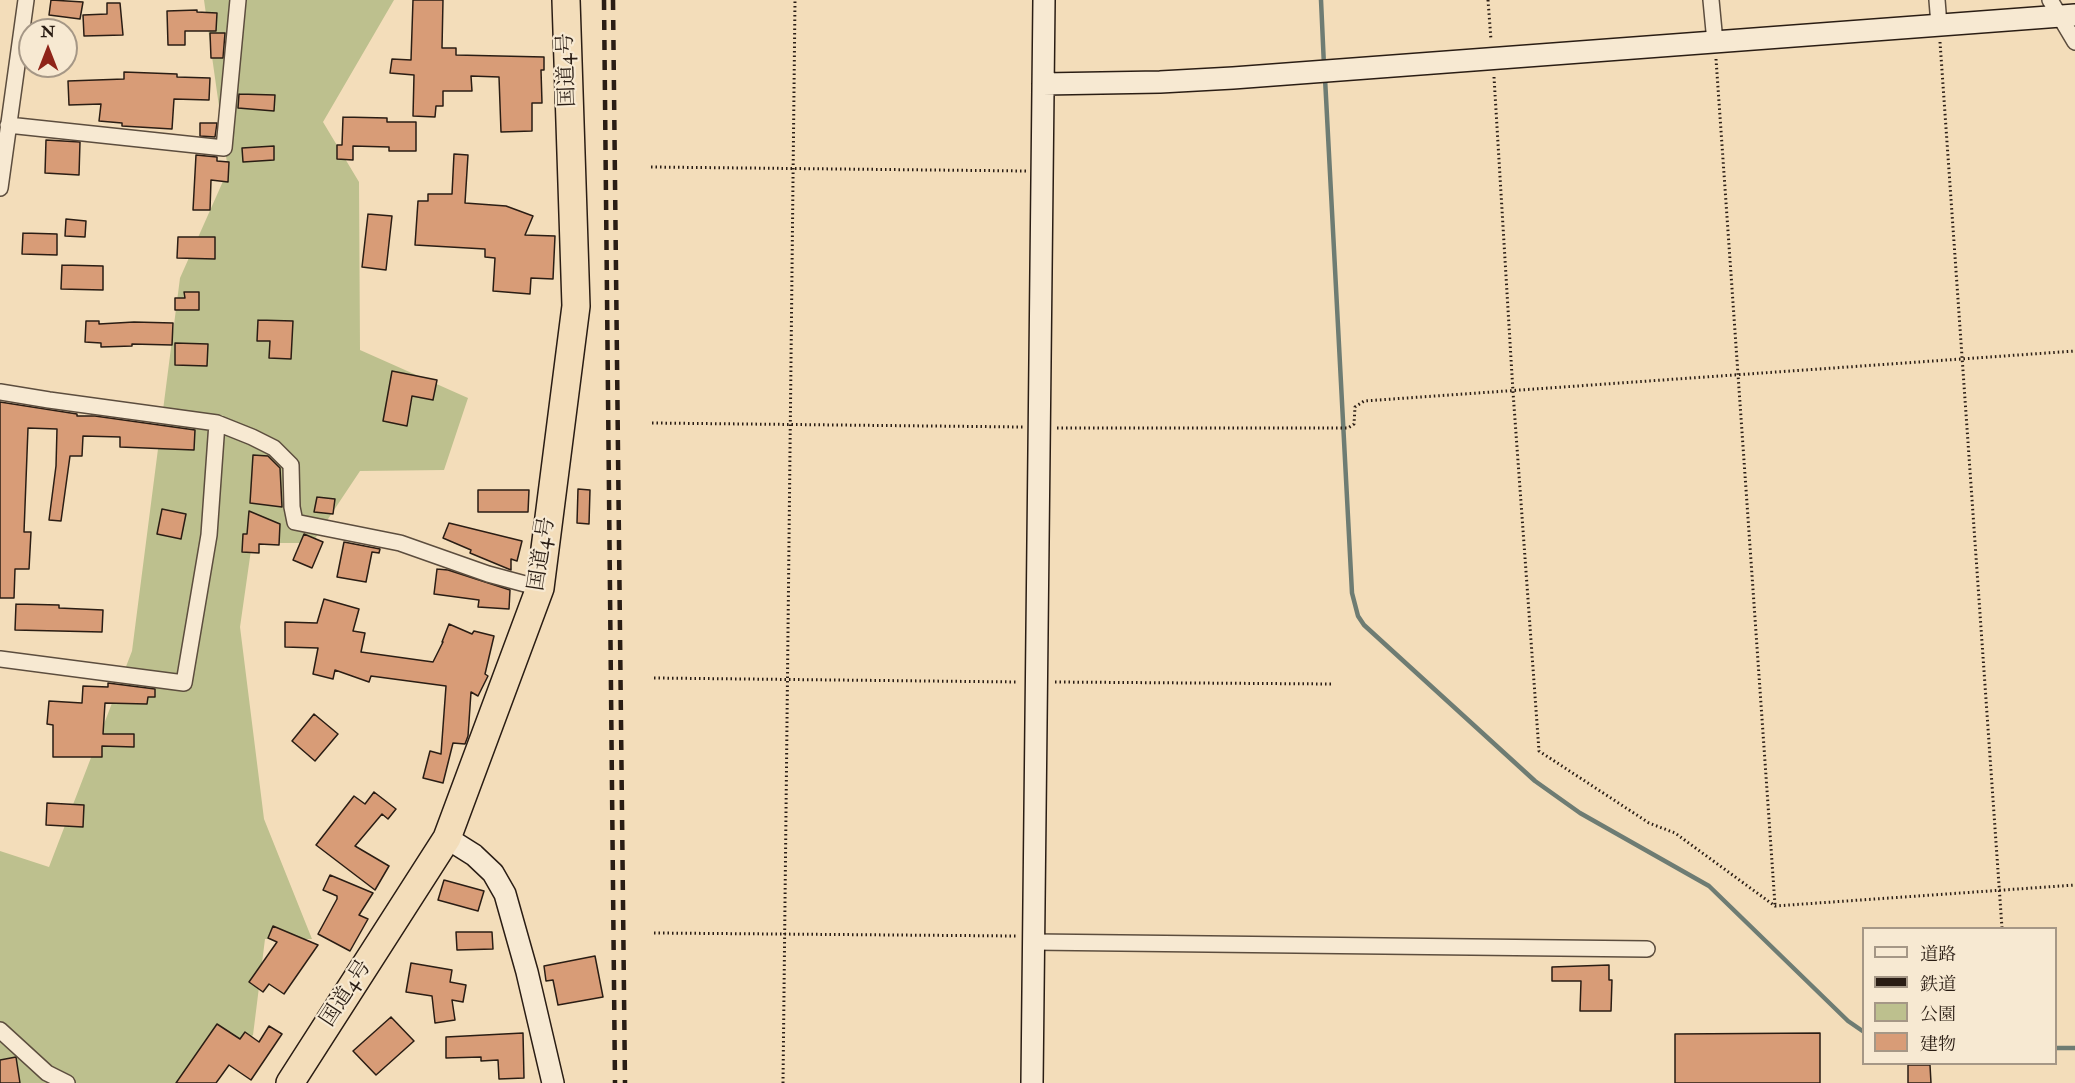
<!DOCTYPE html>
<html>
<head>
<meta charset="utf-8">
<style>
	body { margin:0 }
	#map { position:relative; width:2075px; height:1083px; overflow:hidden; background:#f3ddba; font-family:"IM FELL Double Pica","Noto Serif JP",serif }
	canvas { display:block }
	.legend { position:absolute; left:1862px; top:927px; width:195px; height:138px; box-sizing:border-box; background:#f7e9d2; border:2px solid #a59786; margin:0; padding:8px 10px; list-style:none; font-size:18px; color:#2a1d14 }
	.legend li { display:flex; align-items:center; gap:12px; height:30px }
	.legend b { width:30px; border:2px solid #a59786 }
	.north { position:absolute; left:18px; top:18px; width:60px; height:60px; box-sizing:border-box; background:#f7e9d2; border:2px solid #a59786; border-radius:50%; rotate:0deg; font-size:16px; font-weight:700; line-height:24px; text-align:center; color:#2a1d14 }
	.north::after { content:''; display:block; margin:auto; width:21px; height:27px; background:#8f2418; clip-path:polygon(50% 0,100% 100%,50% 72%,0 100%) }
</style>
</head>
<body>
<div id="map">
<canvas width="2075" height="1083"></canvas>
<ul class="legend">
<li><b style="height:8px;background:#f7e9d2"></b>道路</li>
<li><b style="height:8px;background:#2a1d14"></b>鉄道</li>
<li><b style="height:16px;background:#bdc08e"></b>公園</li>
<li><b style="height:16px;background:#d89c77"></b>建物</li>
</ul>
<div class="north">N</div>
</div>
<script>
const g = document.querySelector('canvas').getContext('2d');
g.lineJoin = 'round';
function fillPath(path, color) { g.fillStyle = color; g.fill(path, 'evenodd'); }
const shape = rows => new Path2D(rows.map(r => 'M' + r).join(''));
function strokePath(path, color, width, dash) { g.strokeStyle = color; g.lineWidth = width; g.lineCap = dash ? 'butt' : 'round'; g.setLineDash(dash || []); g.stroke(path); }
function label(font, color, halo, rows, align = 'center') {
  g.font = font + ' "IM FELL Double Pica","Noto Serif JP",serif'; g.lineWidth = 4.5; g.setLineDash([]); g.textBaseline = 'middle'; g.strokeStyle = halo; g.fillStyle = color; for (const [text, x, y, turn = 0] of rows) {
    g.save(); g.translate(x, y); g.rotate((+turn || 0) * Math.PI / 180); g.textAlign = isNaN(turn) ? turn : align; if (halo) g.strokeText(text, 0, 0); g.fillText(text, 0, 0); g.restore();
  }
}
fillPath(shape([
	[204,0,394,0,323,122,359,182,360,350,468,398,444,470,360,471,312,543,252,543,240,627,264,819,312,939,265,939,253,1035,198,1083,0,1083,0,851,49,867,132,651,180,278,228,170]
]), '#bdc08e');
strokePath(shape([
	[1321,0,1324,66],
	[1325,78,1352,593,1358,616,1364,625,1535,781,1580,813,1709,886,1848,1021,1864,1032],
	[2056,1048,2075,1048]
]), '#6e7c73', 4.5);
const building = shape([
	[51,0,83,2,80,19,49,15,51,0],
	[413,0,443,0,442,48,456,48,456,55,544,57,544,70,541,70,542,103,532,103,532,131,501,132,499,77,471,76,472,91,443,91,443,106,436,106,435,117,413,116,414,75,390,73,392,59,411,60,413,0],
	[107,3,120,3,123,35,84,36,83,15,107,14,107,3],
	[197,10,197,12,217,13,216,31,185,31,185,45,168,45,167,11,197,10],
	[210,33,225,33,223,58,211,58,210,33],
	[124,72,177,74,177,77,210,78,209,100,174,99,172,129,122,126,122,123,99,121,101,104,69,105,68,81,124,79,124,72],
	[239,94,275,95,274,111,238,108,239,94],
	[343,117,387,118,387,122,416,122,416,151,389,151,389,147,353,146,353,160,337,159,337,145,342,145,343,117],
	[200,123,217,123,215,137,200,136,200,123],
	[46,140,80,142,79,175,45,173,46,140],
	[274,146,274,160,243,162,242,148,274,146],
	[454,154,468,155,465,203,506,206,533,216,525,235,555,236,553,279,531,278,530,294,493,291,495,258,485,257,485,249,415,245,418,201,428,201,428,194,452,194,454,154],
	[196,155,217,157,217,161,229,162,228,182,211,180,210,210,193,210,196,155],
	[368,214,392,216,386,270,362,267,368,214],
	[66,219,86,221,85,237,65,236,66,219],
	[23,233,57,234,57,255,22,254,23,233],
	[178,237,215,237,215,259,177,258,178,237],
	[62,265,103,266,103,290,61,289,62,265],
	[184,292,199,292,199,310,175,310,175,298,185,298,184,292],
	[258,320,293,321,291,359,269,358,270,341,257,341,258,320],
	[86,321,99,321,99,324,134,322,173,323,172,345,132,344,132,346,101,347,101,343,85,342,86,321],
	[175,343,208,344,207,366,175,365,175,343],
	[392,371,437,380,433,400,412,396,407,426,383,421,392,371],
	[0,402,77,414,77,416,95,416,195,430,194,450,120,447,120,437,83,436,82,456,70,456,61,521,49,520,56,466,57,429,28,428,24,532,31,532,29,569,15,569,14,598,0,598,0,402],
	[253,455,268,456,280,468,282,507,250,503,253,455],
	[578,489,590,490,589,524,577,523,578,489],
	[478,490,529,490,528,512,478,512,478,490],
	[317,497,335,499,333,514,314,512,317,497],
	[162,509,186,514,181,539,157,534,162,509],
	[249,511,280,524,279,545,259,544,259,553,242,552,243,534,247,534,249,511],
	[449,523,522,541,517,561,511,559,511,570,470,553,471,550,443,538,449,523],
	[304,534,323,542,312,568,293,560,304,534],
	[344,542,380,549,379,553,372,552,366,582,337,577,344,542],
	[437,569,448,570,510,590,509,609,478,607,479,600,434,594,437,569],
	[324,599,359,609,353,631,365,633,361,652,433,662,443,642,442,642,449,624,472,634,474,631,494,636,485,674,488,676,478,696,471,692,468,736,465,744,453,743,443,783,423,778,430,751,441,754,446,686,371,676,369,682,335,670,333,679,313,674,318,648,285,647,285,622,317,623,324,599],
	[16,604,59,605,59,608,103,610,102,632,15,630,16,604],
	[108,683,155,689,155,697,148,697,147,704,105,703,103,734,134,734,134,747,102,746,102,757,53,757,53,725,47,724,49,701,82,703,83,686,108,687,108,683],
	[314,714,338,734,315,761,292,741,314,714],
	[374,792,396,809,388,819,382,814,355,846,389,866,375,890,316,845,354,796,365,804,374,792],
	[47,803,84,805,83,827,46,825,47,803],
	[330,875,373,893,359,915,368,919,350,951,318,934,337,899,337,896,323,890,330,875],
	[444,880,484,891,478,911,438,900,444,880],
	[273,926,318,945,284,994,269,984,263,992,249,982,277,942,268,938,273,926],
	[456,932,492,932,493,949,457,950,456,932],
	[595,956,603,997,558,1005,553,980,546,981,544,966,595,956],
	[411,963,452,970,450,982,466,985,463,1002,452,1000,455,1020,435,1023,432,996,406,992,411,963],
	[1609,965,1609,980,1612,980,1611,1011,1580,1011,1581,981,1552,981,1552,967,1609,965],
	[391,1017,414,1041,376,1075,353,1051,391,1017],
	[217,1024,240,1039,245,1032,259,1042,269,1026,282,1034,251,1080,229,1065,216,1083,176,1083,217,1024],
	[523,1033,524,1078,499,1079,498,1060,481,1061,481,1057,446,1058,446,1037,523,1033],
	[1820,1033,1820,1083,1675,1083,1675,1034,1820,1033],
	[16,1057,20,1083,0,1083,0,1060,16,1057],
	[1908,1065,1930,1065,1931,1083,1908,1083,1908,1065]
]);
fillPath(building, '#d89c77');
strokePath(building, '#2a1d14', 1.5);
const street = shape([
	[1711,0,1715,42],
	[1937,0,1939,25],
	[2050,0,2075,42],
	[8,125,224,148,238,0],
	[0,188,26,0],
	[0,392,49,400,217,423,252,437,274,448,291,465,292,507,295,522,400,543,488,574,540,588],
	[0,659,184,683,209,535,217,423],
	[1033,942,1647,949],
	[0,1030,47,1073,67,1083]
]);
const secondary = shape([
	[1043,84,1160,82,1233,78,2075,15],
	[447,838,474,855,493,873,505,894,527,972,553,1083],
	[1032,1083,1044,0]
]);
const highway = shape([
	[290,1083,447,838,540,588,576,306,566,0]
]);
strokePath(street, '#5c4d3e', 18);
strokePath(secondary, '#2a1d14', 24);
strokePath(highway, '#2a1d14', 30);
strokePath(shape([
	[1488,0,1491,40],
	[1940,42,2002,928],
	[1716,59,1775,905],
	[1494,77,1513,392,1539,751,1649,823,1675,833,1775,906,2075,885],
	[651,167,1026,171],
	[652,423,1023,427],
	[1057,428,1348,428,1354,424,1355,407,1364,401,2075,351],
	[654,678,1018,682],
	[1055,682,1331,684],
	[654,933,1016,936],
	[783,1083,795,0]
]), '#2a1d14', 3, [1.5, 3]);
strokePath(street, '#f7e9d2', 15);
strokePath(secondary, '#f7e9d2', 21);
strokePath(highway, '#f3ddba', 27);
strokePath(shape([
	[604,0,615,1083],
	[613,0,625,1083]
]), '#2a1d14', 4.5, [10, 10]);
label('21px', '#2a1d14', '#f7e9d2', [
	["国道4号",568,70,-92],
	["国道4号",543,554,-81],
	["国道4号",347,994,-57]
]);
</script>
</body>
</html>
